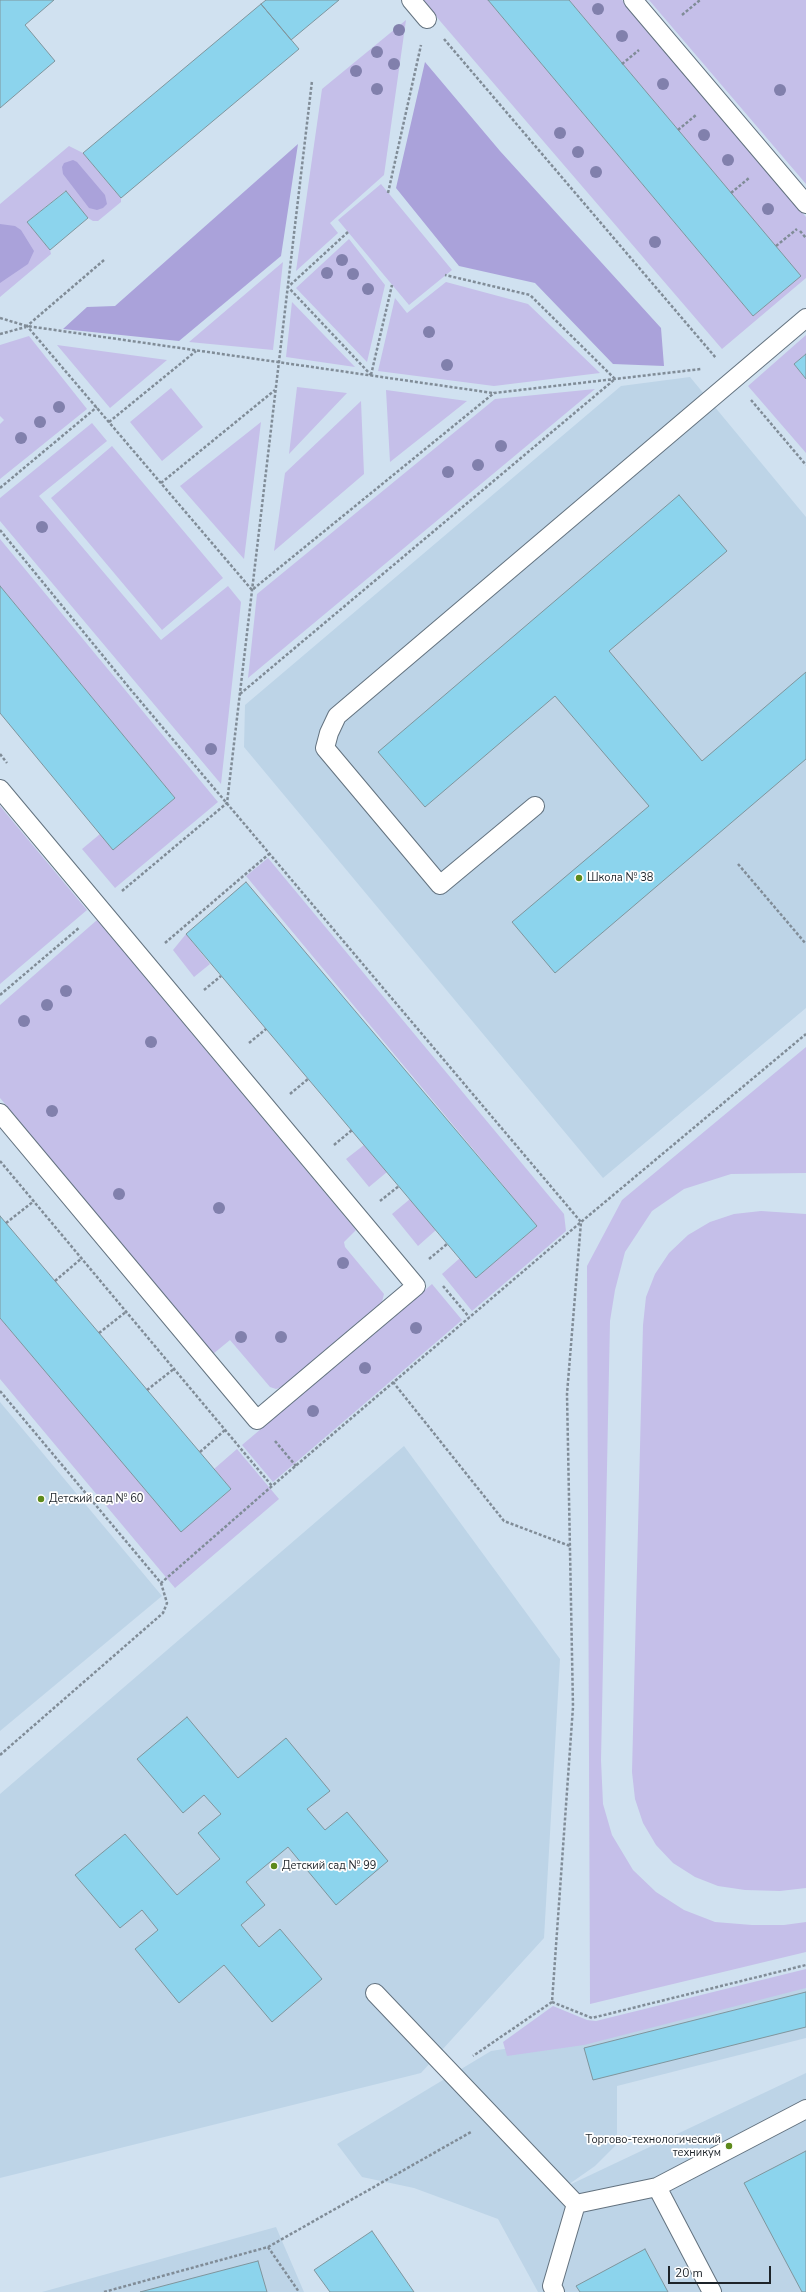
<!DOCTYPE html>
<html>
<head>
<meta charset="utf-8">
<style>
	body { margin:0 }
	#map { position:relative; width:806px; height:2292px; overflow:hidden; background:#d0e1f0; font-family:"Nunito Sans",sans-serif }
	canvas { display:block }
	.scale { position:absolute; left:668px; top:2266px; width:103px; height:18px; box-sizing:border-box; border:2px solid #1d2329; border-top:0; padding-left:5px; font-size:12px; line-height:14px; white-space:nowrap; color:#1d2329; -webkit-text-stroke:3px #fff; paint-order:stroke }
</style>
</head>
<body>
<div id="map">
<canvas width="806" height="2292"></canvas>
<div class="scale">20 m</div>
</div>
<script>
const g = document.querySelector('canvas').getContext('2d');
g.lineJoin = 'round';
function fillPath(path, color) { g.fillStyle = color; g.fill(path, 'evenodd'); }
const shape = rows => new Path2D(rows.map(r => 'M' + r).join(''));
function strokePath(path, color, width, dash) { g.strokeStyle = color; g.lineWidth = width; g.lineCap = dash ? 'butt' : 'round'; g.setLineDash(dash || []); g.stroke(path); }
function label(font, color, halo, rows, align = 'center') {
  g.font = font + ' "Nunito Sans",sans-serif'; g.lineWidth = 3.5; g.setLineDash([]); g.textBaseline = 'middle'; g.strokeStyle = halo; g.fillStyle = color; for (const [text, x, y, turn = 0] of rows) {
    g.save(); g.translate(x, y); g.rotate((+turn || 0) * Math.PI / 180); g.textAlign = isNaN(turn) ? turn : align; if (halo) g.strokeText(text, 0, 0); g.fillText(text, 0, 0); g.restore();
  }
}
fillPath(shape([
	[690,377,806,517,806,1008,603,1178,244,747,245,705,621,386],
	[0,1402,162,1596,0,1731],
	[404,1446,560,1659,544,1938,421,2073,0,2178,0,1794],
	[806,1980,806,2038,617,2086,617,2144,595,2166,565,2187,806,2073,806,2292,538,2292,498,2219,414,2188,362,2177,337,2144,491,2051,570,2039],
	[276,2227,304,2292,42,2292]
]), '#bdd4e7');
fillPath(shape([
	[422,0,488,0,753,316,800,276,569,0,622,0,806,217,806,278,722,349],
	[649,0,806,0,806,184],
	[406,20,384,175,330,223,338,233,296,271,322,89],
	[69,146,83,153,121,198,121,202,98,221,93,221,88,218,65,191,27,222,50,250,51,254,0,297,0,204],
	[381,184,452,270,409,305,338,220],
	[349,239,385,285,367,362,296,288],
	[283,262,273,350,189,342],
	[446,282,528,304,600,373,494,386,378,371,395,298,407,313],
	[292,302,355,367,286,357],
	[806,335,806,354,794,364,806,379,806,453,748,386],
	[29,336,87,409,0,479,0,424,4,420,0,416,0,345],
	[57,345,167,360,110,408],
	[297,387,347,393,289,454],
	[171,388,203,427,162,461,130,422],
	[595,389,248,678,257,594,495,399],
	[386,390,467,401,390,462],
	[361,401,364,474,274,551,285,473],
	[261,422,244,559,180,486],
	[92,423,107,441,39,496,161,640,228,586,241,602,221,784,0,521,0,498],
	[112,446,223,578,162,630,51,498],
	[0,539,218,802,115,888,82,849,100,834,113,849,175,798,0,586],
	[0,806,87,910,0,984],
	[268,858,564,1214,566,1231,472,1311,442,1274,460,1258,477,1277,537,1226,246,876],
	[97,920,356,1230,344,1242,345,1247,384,1294,382,1302,282,1387,276,1389,270,1387,230,1340,213,1354,0,1098,0,1005],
	[186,934,210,964,194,977,173,950],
	[806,1047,806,1173,731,1174,684,1189,652,1211,625,1252,615,1290,610,1321,601,1760,603,1804,612,1835,633,1870,656,1892,684,1910,715,1922,752,1925,784,1925,806,1922,806,1952,590,2004,587,1266,622,1200],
	[364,1145,387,1172,369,1187,346,1159],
	[410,1199,436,1230,418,1246,392,1214],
	[761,1211,806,1214,806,1888,780,1891,745,1890,718,1886,695,1877,673,1863,656,1845,643,1823,635,1799,632,1772,643,1325,646,1297,655,1274,669,1253,688,1235,710,1222,734,1214],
	[432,1284,462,1320,273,1482,242,1445],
	[0,1318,181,1531,231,1489,214,1469,237,1449,279,1499,175,1588,0,1379],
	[806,1969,806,1988,584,2045,507,2056,503,2042,553,2006,587,2020,596,2021]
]), '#c5bfe9');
fillPath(shape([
	[425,62,500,151,661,328,664,366,613,364,535,283,459,266,396,188],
	[298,144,281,256,179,341,63,329,87,307,115,306],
	[73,160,77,162,105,195,107,204,103,208,97,210,89,208,63,174,62,167,64,163],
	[0,224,15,226,21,230,34,251,28,264,0,283]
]), '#aaa2da');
const building = shape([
	[0,0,54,0,25,25,55,61,0,108,0,0],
	[266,0,339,0,291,40,261,4,266,0],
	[488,0,569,0,801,276,753,316,488,0],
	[261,4,299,49,121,198,83,153,261,4],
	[66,191,88,218,50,250,27,222,66,191],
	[806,354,806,379,794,364,806,354],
	[679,495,727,551,609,651,702,761,806,672,806,759,555,973,512,922,649,806,555,696,425,807,378,752,679,495],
	[0,586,175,798,113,850,0,713,0,586],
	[246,882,537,1226,476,1278,186,934,246,882],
	[0,1216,231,1489,181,1532,0,1318,0,1216],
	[187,1717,238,1778,286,1738,330,1791,307,1809,325,1830,347,1812,388,1861,336,1905,288,1847,246,1882,265,1905,241,1925,259,1947,280,1929,322,1979,272,2022,224,1965,179,2003,135,1949,158,1930,142,1910,120,1928,75,1875,125,1834,177,1895,220,1859,198,1833,221,1814,204,1795,183,1813,137,1759,187,1717],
	[806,1992,806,2027,593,2080,584,2048,806,1992],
	[806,2151,806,2292,802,2292,744,2183,806,2151],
	[372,2231,414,2292,330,2292,314,2270,372,2231],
	[645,2249,668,2292,580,2292,576,2286,645,2249],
	[258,2261,267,2292,140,2292,258,2261]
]);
fillPath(building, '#8cd4ed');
strokePath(building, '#7f959d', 1);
const lane = shape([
	[411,0,427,19],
	[633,0,806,204],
	[0,789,416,1286,257,1420,0,1113],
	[535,806,440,885,325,748,329,733,337,716,806,318],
	[375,1993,576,2204],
	[555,2292,552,2286,576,2204,657,2187],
	[712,2292,657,2187,806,2109]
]);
strokePath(lane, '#63727f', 20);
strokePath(shape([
	[682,15,700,0],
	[444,39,716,358],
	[622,64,639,50],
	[678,130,696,115],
	[388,193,421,45],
	[731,193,749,178],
	[800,231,806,238],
	[348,232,288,287,371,375],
	[776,246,797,229],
	[104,260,27,326,252,590,494,393,701,369],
	[0,318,27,326,493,393],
	[0,334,26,327],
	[371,375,392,285],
	[751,400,806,465],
	[109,422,196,351],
	[161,483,275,390],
	[0,488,97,407],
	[0,530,131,690,581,1222,567,1394,573,1707,552,2002,473,2056],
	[240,694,615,379,530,295,445,275],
	[0,754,7,763],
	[738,864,806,944],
	[122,891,227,803,312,81],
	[165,943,269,854],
	[204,990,221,976],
	[0,995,80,927],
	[249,1043,266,1029],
	[290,1094,308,1079],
	[334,1145,352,1130],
	[0,1161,272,1486],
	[380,1201,399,1186],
	[6,1223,34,1201],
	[429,1259,447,1244],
	[55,1281,82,1258],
	[443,1286,469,1317],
	[99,1333,127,1311],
	[393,1382,504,1521,570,1546],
	[147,1390,175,1368],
	[0,1391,161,1583,272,1486,581,1222,806,1034],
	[275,1441,296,1466],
	[200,1452,225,1430],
	[0,1755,163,1613,167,1603,161,1583],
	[552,2002,592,2018,806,1965],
	[268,2247,471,2132],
	[104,2292,268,2247,299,2292]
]), '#808c97', 2.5, [3, 2]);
strokePath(lane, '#fff', 18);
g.fillStyle = '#8180ac';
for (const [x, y] of [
	[598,9],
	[399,30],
	[622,36],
	[377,52],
	[394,64],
	[356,71],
	[663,84],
	[377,89],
	[780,90],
	[560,133],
	[704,135],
	[578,152],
	[728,160],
	[596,172],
	[768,209],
	[655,242],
	[342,260],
	[327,273],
	[353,274],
	[368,289],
	[429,332],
	[447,365],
	[59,407],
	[40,422],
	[21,438],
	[501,446],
	[478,465],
	[448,472],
	[42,527],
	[211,749],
	[66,991],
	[47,1005],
	[24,1021],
	[151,1042],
	[52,1111],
	[119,1194],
	[219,1208],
	[343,1263],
	[416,1328],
	[241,1337],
	[281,1337],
	[365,1368],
	[313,1411]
]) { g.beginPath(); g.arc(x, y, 6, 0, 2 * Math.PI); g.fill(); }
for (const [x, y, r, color] of [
	[579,878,4,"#5e8a1b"],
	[41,1499,4,"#5e8a1b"],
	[274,1866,4,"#5e8a1b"],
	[729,2146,4,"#5e8a1b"]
]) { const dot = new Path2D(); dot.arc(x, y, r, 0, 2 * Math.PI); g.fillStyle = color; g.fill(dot); strokePath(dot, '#fff', 1.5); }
label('11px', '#1d2329', '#fff', [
	["Школа № 38",587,878],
	["Детский сад № 60",49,1499],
	["Детский сад № 99",282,1866],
	["Торгово-технологический",721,2140,"right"],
	["техникум",721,2153,"right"]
], 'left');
</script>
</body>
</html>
